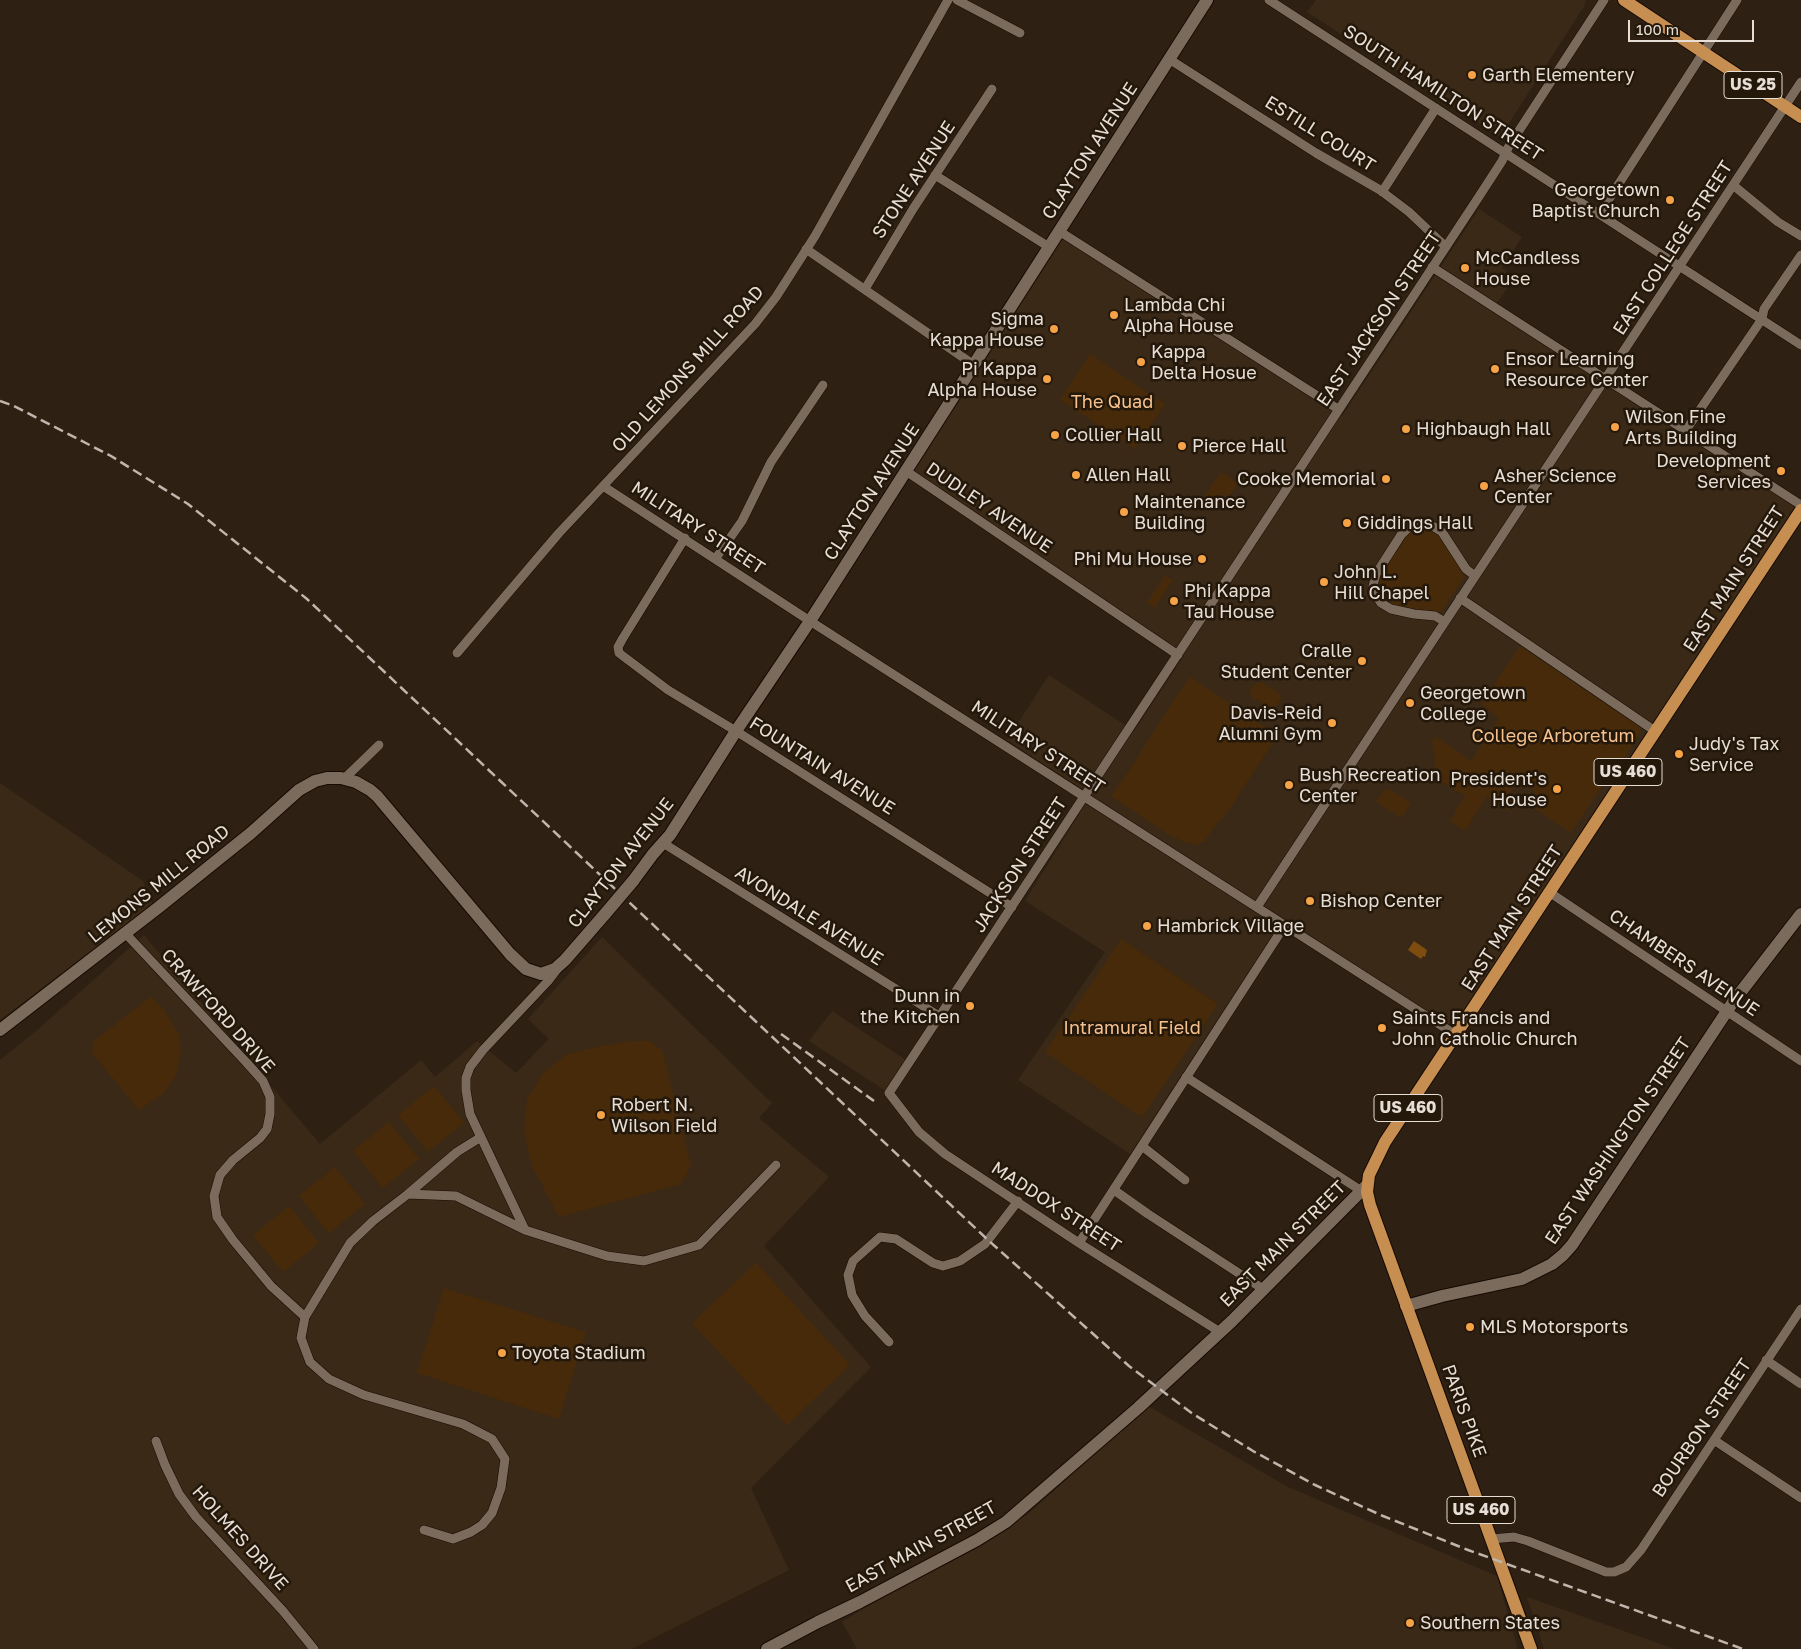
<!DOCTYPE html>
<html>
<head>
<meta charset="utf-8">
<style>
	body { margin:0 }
	#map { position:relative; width:1801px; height:1649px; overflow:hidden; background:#2e2114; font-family:"Golos Text",sans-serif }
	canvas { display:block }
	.scale { position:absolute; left:1628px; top:20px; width:126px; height:22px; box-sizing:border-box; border:2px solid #e7ded6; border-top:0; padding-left:6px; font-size:15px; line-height:18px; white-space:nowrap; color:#e7ded6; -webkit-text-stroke:4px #24180b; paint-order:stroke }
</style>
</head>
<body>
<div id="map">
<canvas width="1801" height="1649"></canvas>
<div class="scale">100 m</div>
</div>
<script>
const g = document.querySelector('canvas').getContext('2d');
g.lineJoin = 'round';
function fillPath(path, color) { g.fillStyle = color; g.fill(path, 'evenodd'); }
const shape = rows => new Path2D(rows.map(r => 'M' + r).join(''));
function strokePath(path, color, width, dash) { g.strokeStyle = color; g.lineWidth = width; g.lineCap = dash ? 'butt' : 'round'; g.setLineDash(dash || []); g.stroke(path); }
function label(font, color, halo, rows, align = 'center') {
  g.font = font + ' "Golos Text",sans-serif'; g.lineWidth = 5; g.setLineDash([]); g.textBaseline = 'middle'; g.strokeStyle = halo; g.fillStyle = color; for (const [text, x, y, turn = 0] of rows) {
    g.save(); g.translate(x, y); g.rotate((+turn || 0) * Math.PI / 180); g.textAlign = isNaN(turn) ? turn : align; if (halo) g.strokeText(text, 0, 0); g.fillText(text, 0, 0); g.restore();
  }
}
fillPath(shape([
	[1316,0,1586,0,1585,5,1500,137,1307,12],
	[1479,209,1522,237,1502,268,1515,277,1492,310,1798,504,1455,1030,1283,919,1130,1154,1018,1080,1105,952,1025,901,1091,795,1007,740,1049,675,1134,731,1184,656,910,472,1062,235,1342,416],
	[0,783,143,881,153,904,0,1020],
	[144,935,320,1144,421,1060,435,1077,477,1041,516,1073,549,1039,528,1019,602,937,772,1103,759,1118,829,1177,764,1246,871,1367,751,1488,789,1570,632,1649,0,1649,0,1060,35,1032],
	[832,1011,909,1062,889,1093,809,1041],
	[1148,1406,1288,1487,1497,1576,1518,1649,857,1649,842,1622,892,1591,980,1546,1029,1513],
	[1527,1597,1675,1649,1544,1649]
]), '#3a2917');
fillPath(shape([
	[1090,354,1165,404,1135,449,1060,400],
	[1221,472,1238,483,1220,510,1203,498],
	[1420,527,1425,527,1438,533,1447,542,1464,577,1441,612,1399,607,1388,603,1379,594,1377,588,1378,580,1406,534],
	[1165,575,1173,580,1155,608,1147,603],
	[1520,646,1640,727,1641,731,1619,767,1614,768,1571,833,1533,807,1532,797,1535,792,1529,787,1524,789,1516,784,1507,798,1514,803,1509,811,1487,796,1465,831,1450,821,1465,796,1441,781,1436,774,1432,740,1434,737,1439,740,1440,739,1471,761,1499,718,1481,704],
	[1190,677,1278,735,1224,817,1219,820,1205,841,1195,845,1187,843,1168,834,1111,796,1132,766,1173,701],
	[1258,682,1263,683,1280,693,1281,699,1276,706,1265,708,1261,701,1252,698,1250,695,1251,690,1253,686],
	[1386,788,1411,802,1402,818,1376,802],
	[1121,939,1218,1004,1142,1117,1045,1052],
	[150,997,163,1008,179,1035,181,1054,176,1075,163,1094,139,1110,92,1053,93,1042],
	[632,1041,649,1041,662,1050,691,1166,681,1184,559,1217,532,1166,524,1131,527,1100,543,1073,568,1054,601,1046],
	[434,1086,464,1123,428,1152,398,1115],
	[389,1122,419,1159,383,1188,353,1151],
	[335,1167,365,1204,329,1233,299,1196],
	[289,1206,319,1243,283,1272,253,1235],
	[756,1263,850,1365,787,1425,692,1323],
	[444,1288,586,1332,559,1419,417,1373]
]), '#462a0a');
fillPath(shape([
	[1414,941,1427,950,1425,957,1423,956,1421,959,1408,950]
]), '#7e4c0e');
const street = shape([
	[957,0,1020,33],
	[1269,0,1801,345],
	[1169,59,1316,153,1380,190,1409,212,1446,247],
	[935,175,1049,247],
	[1733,185,1778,222,1801,236],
	[1382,192,1436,108],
	[1600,213,1737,0],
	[1059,231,1338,409],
	[806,249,974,365],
	[1432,267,1801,505],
	[865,289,913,209,992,89],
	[1686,430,1762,319,1764,309,1801,255],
	[906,471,1178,655],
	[603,486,810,621,1456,1035],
	[685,538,623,638,618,647,619,653,668,690,736,731,1012,907],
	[716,558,742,521,771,462,823,385],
	[1460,598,1655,731],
	[1445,622,1435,616,1414,614,1391,609,1381,603,1376,595,1373,586,1376,574,1401,535,1411,525,1419,522,1431,525,1442,532,1466,569,1475,576],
	[457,653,559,533,755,324,776,297,815,236,948,0],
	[344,779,379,745],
	[663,843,939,1016],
	[1549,892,1801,1061],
	[1257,907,1801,82],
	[126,934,246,1062,263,1081,270,1097,270,1114,267,1129,260,1138,233,1160,220,1175,214,1196,217,1217,233,1240,271,1286,305,1317],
	[1186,1077,1360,1190],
	[1142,1146,1185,1180],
	[1114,1190,1148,1214,1263,1289],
	[408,1194,457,1152,481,1137],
	[525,1230,470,1114,466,1090,466,1078,470,1067,483,1050,548,981,557,969],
	[1079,1243,1285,925],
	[1220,1332,1079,1243,945,1154,919,1132,889,1093,1480,195,1502,161,1509,146,1604,0],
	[889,1342,865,1316,852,1295,848,1275,853,1261,880,1237,896,1239,933,1263,943,1266,960,1261,985,1244,1018,1201],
	[1766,1360,1801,1384],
	[1714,1440,1801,1498],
	[156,1441,165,1465,179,1494,196,1517,283,1611,314,1649],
	[424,1530,453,1539,471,1532,482,1525,492,1513,501,1488,505,1459,492,1439,463,1424,364,1395,329,1379,310,1362,301,1338,305,1317,350,1243,373,1221,408,1194,456,1196,525,1230,607,1256,644,1261,699,1245,776,1165],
	[1491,1539,1514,1537,1528,1541,1606,1572,1614,1572,1626,1567,1641,1550,1801,1309]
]);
const secondary = shape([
	[633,881,653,854,670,835,736,731,810,621,1207,0],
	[0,1030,159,907,251,833,299,790,315,781,327,778,341,778,356,782,370,790,377,796,510,954,526,969,541,974,555,969,565,960,605,914],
	[1406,1306,1442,1296,1522,1279,1552,1264,1563,1255,1572,1245,1733,1002,1801,914],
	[767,1649,818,1622,860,1602,977,1540,1006,1522,1138,1408,1232,1321,1367,1185]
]);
const primary = shape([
	[1624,0,1801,117],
	[1531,1649,1370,1205,1367,1192,1369,1175,1385,1142,1801,510]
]);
strokePath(street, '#160a02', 10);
strokePath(secondary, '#160a02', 14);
strokePath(primary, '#160a02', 14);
strokePath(street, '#7b6b5d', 9);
strokePath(secondary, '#7b6b5d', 12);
strokePath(primary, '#c78e52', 12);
strokePath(shape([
	[0,401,14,406,111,456,188,504,307,599,988,1240,1129,1366,1193,1414,1253,1451,1315,1485,1383,1516,1468,1550,1743,1649],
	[781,1034,874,1101]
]), '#c0b6ad', 2.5, [10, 5]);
const secondaryBridge = shape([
	[605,914,633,881]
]);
strokePath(secondaryBridge, '#160a02', 14, []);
strokePath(secondaryBridge, '#7b6b5d', 12);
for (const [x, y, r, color] of [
	[1472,75,5,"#f6a247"],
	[1670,200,5,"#f6a247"],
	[1465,268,5,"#f6a247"],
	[1114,315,5,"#f6a247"],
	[1054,329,5,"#f6a247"],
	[1141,362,5,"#f6a247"],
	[1495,369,5,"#f6a247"],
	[1047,379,5,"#f6a247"],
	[1615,427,5,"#f6a247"],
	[1406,429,5,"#f6a247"],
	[1055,435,5,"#f6a247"],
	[1182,446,5,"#f6a247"],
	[1781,471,5,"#f6a247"],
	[1076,475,5,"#f6a247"],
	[1386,479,5,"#f6a247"],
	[1484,486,5,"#f6a247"],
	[1124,512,5,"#f6a247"],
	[1347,523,5,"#f6a247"],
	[1202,559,5,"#f6a247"],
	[1324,582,5,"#f6a247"],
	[1174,601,5,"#f6a247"],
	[1362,661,5,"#f6a247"],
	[1410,703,5,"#f6a247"],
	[1332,723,5,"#f6a247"],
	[1679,754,5,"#f6a247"],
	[1289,785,5,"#f6a247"],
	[1557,789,5,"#f6a247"],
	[1310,901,5,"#f6a247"],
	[1147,926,5,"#f6a247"],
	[970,1006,5,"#f6a247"],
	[1382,1028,5,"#f6a247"],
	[601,1115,5,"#f6a247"],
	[1470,1327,5,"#f6a247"],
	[502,1353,5,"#f6a247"],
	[1410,1623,5,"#f6a247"]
]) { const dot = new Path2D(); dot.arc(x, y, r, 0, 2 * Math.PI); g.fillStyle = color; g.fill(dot); strokePath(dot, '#24180b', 2); }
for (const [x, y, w] of [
	[1753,85,58],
	[1628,772,68],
	[1408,1108,68],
	[1481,1510,68]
]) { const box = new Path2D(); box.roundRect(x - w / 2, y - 13.5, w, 27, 4); g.fillStyle = '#24180b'; g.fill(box); strokePath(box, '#e7ded6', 1); }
label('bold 16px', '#e7ded6', null, [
	["US 25",1753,85],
	["US 460",1628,772],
	["US 460",1408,1108],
	["US 460",1481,1510]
]);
label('18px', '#e7ded6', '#24180b', [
	["Garth Elementery",1482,75],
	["Georgetown",1660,190,"right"],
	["Baptist Church",1660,211,"right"],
	["McCandless",1475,258],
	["House",1475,279],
	["Lambda Chi",1124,305],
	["Alpha House",1124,326],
	["Sigma",1044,319,"right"],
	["Kappa House",1044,340,"right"],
	["Kappa",1151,352],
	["Delta Hosue",1151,373],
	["Ensor Learning",1505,359],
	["Resource Center",1505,380],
	["Pi Kappa",1037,369,"right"],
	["Alpha House",1037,390,"right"],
	["Wilson Fine",1625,417],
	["Arts Building",1625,438],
	["Highbaugh Hall",1416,429],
	["Collier Hall",1065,435],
	["Pierce Hall",1192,446],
	["Development",1771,461,"right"],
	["Services",1771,482,"right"],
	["Allen Hall",1086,475],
	["Asher Science",1494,476],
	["Center",1494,497],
	["Cooke Memorial",1376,479,"right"],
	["Maintenance",1134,502],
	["Building",1134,523],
	["Giddings Hall",1357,523],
	["Phi Mu House",1192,559,"right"],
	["John L.",1334,572],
	["Hill Chapel",1334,593],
	["Phi Kappa",1184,591],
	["Tau House",1184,612],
	["Cralle",1352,651,"right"],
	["Student Center",1352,672,"right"],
	["Georgetown",1420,693],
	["College",1420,714],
	["Davis-Reid",1322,713,"right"],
	["Alumni Gym",1322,734,"right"],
	["Judy's Tax",1689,744],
	["Service",1689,765],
	["Bush Recreation",1299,775],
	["Center",1299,796],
	["President's",1547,779,"right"],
	["House",1547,800,"right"],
	["Bishop Center",1320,901],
	["Hambrick Village",1157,926],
	["Dunn in",960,996,"right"],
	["the Kitchen",960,1017,"right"],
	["Saints Francis and",1392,1018],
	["John Catholic Church",1392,1039],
	["Robert N.",611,1105],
	["Wilson Field",611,1126],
	["MLS Motorsports",1480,1327],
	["Toyota Stadium",512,1353],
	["Southern States",1420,1623]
], 'left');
label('18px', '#e7ded6', '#24180b', [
	["SOUTH HAMILTON STREET",1443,93,33],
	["ESTILL COURT",1320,134,32],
	["CLAYTON AVENUE",1090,151,-57],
	["STONE AVENUE",914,180,-57],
	["EAST COLLEGE STREET",1673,248,-57],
	["EAST JACKSON STREET",1379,319,-56],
	["OLD LEMONS MILL ROAD",688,369,-48],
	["CLAYTON AVENUE",872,492,-57],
	["DUDLEY AVENUE",989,508,34],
	["MILITARY STREET",698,528,33],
	["EAST MAIN STREET",1734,579,-57],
	["MILITARY STREET",1038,747,33],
	["FOUNTAIN AVENUE",822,766,32],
	["CLAYTON AVENUE",621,863,-52],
	["JACKSON STREET",1020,865,-57],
	["LEMONS MILL ROAD",159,884,-39],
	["AVONDALE AVENUE",809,916,32],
	["EAST MAIN STREET",1512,918,-57],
	["CHAMBERS AVENUE",1684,963,34],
	["CRAWFORD DRIVE",218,1011,48],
	["EAST WASHINGTON STREET",1618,1141,-56],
	["MADDOX STREET",1056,1207,33],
	["EAST MAIN STREET",1283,1244,-45],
	["PARIS PIKE",1464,1411,70],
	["BOURBON STREET",1702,1428,-56],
	["HOLMES DRIVE",240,1538,48],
	["EAST MAIN STREET",921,1547,-29]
]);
label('18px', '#f8c28e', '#24180b', [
	["The Quad",1112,402],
	["College Arboretum",1553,736],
	["Intramural Field",1132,1028]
]);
</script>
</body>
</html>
